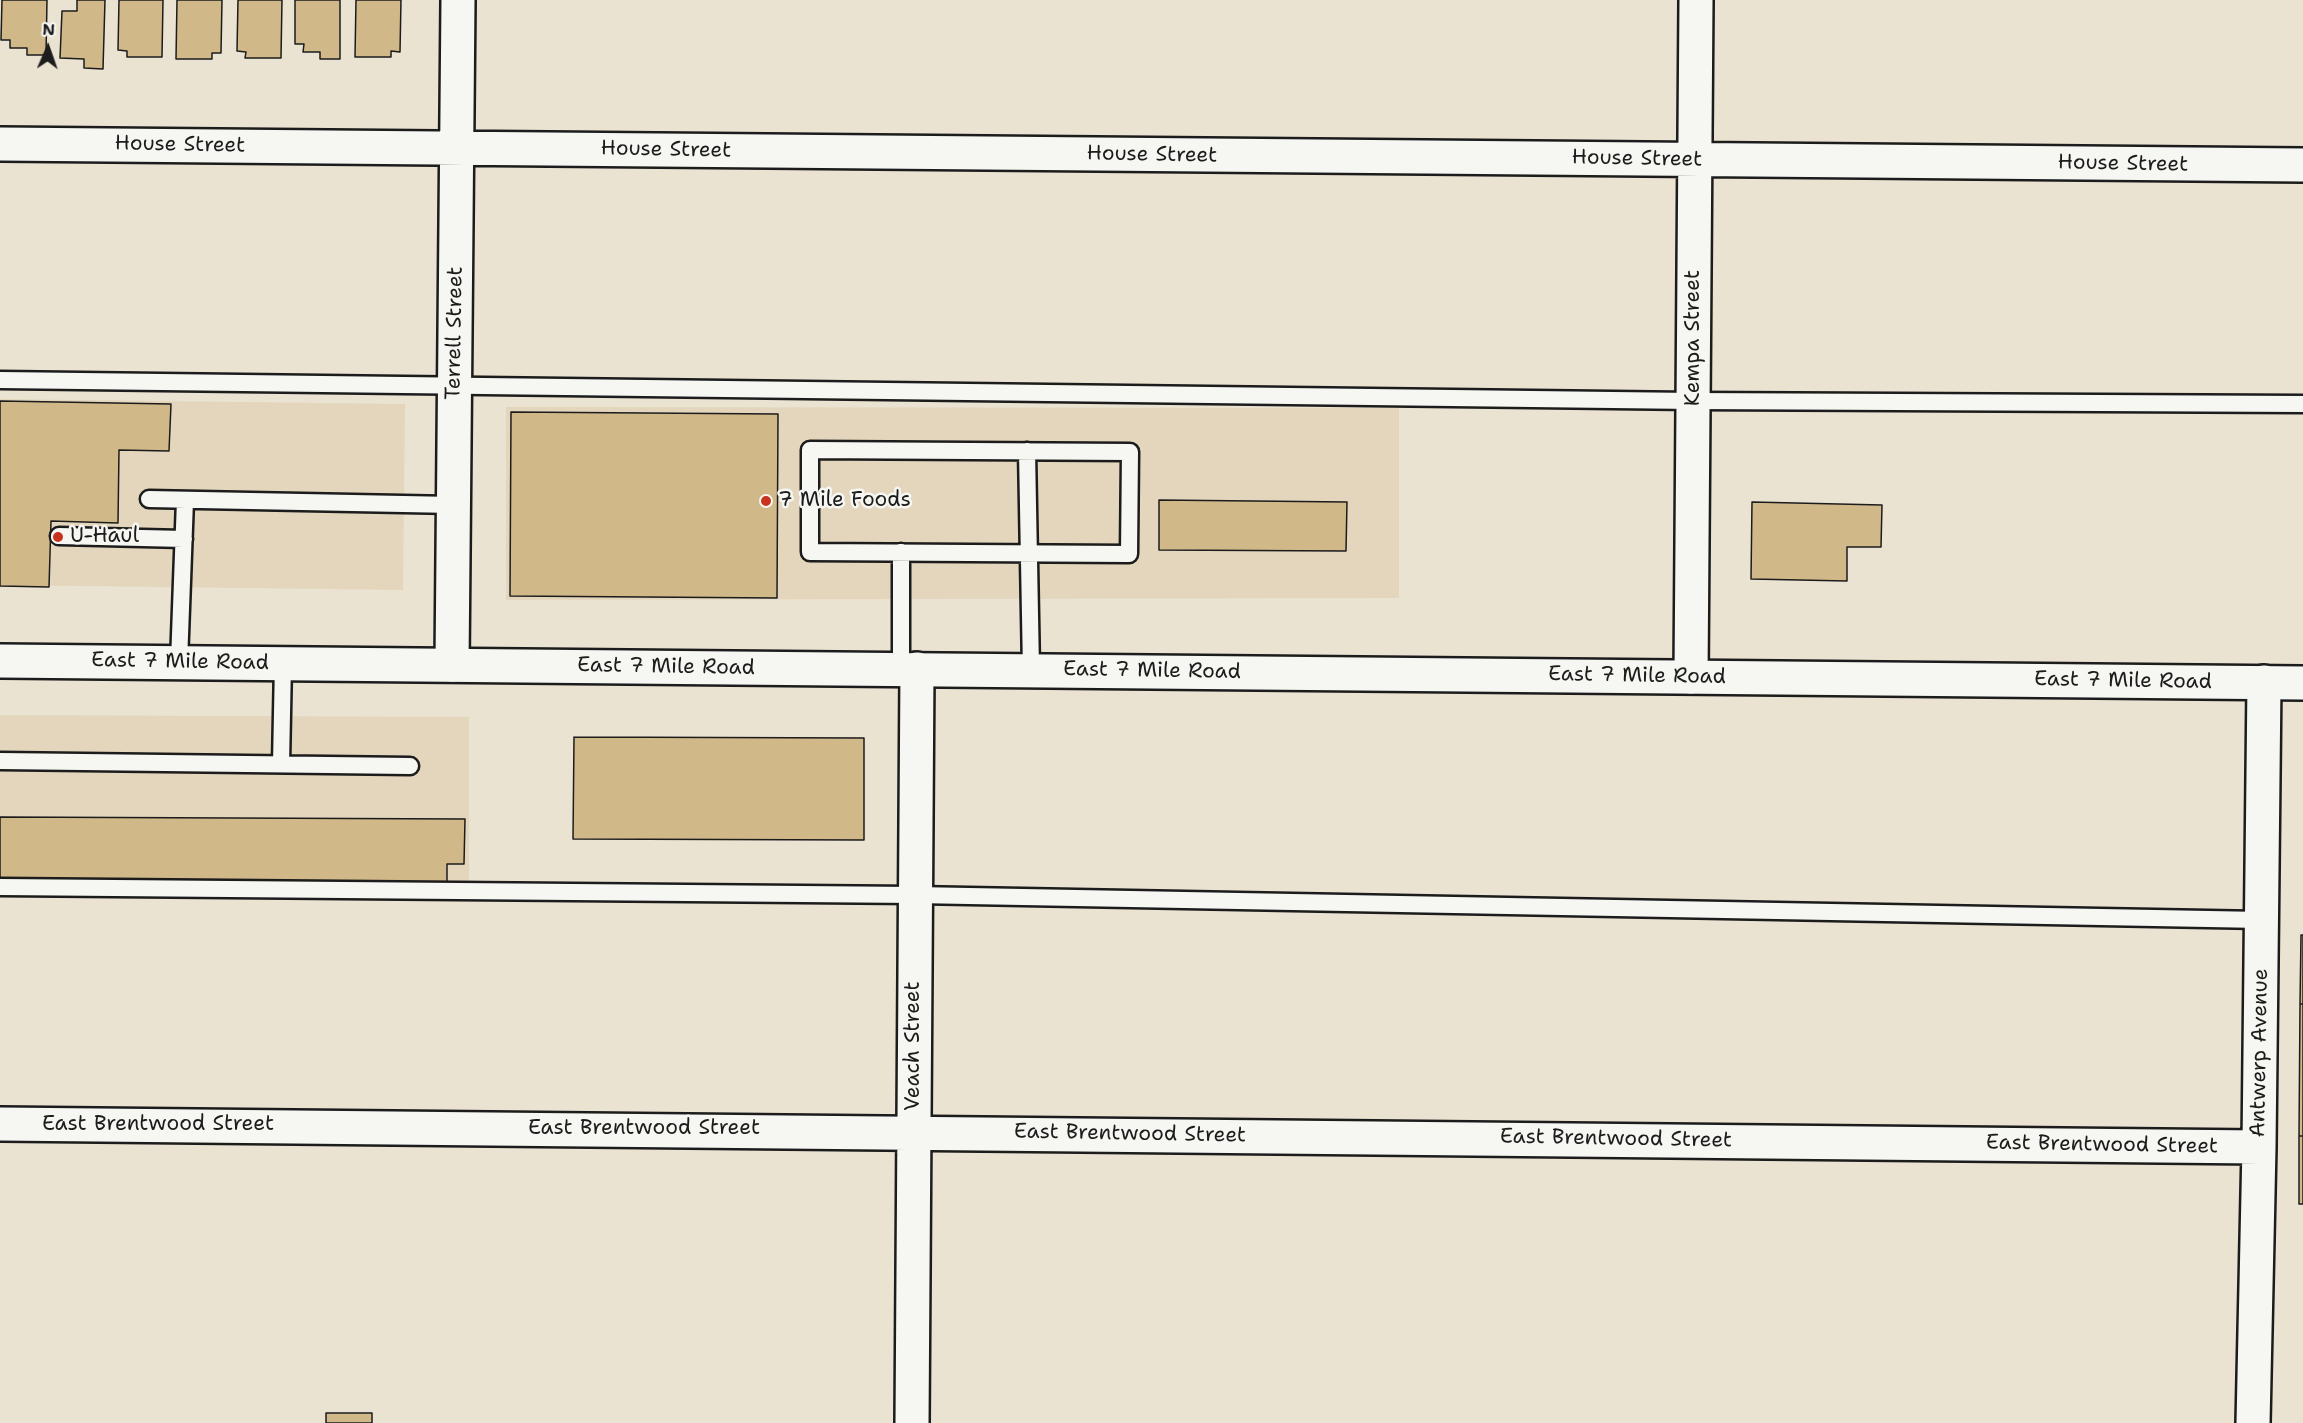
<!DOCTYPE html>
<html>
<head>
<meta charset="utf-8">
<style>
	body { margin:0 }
	#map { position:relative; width:2303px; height:1423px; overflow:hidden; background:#ebe3d2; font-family:"Shantell Sans",sans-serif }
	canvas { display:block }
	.north { position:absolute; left:18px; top:18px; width:60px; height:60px; -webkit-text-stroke:4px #f6f6f2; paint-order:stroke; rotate:2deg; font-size:16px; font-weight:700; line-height:24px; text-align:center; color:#1c1c1c }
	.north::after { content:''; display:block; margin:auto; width:21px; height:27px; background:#1c1c1c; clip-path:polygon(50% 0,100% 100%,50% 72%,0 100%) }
</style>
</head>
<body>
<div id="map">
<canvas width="2303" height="1423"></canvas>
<div class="north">N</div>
</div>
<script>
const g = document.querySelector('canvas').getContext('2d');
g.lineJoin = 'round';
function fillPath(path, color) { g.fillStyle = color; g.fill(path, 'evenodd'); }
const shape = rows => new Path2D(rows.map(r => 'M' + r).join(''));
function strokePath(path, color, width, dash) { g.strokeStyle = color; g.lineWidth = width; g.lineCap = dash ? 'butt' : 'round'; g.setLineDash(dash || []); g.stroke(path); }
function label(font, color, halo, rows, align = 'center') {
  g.font = font + ' "Shantell Sans",sans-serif'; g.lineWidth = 5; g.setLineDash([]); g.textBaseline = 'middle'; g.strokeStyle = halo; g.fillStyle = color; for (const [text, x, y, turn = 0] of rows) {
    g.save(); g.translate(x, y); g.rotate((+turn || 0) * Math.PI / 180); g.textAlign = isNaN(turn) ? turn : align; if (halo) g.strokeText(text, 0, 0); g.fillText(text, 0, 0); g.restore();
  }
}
fillPath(shape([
	[0,399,405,404,403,590,0,585],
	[506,407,1399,408,1399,598,506,600],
	[0,715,469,717,469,882,0,879]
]), '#e3d6bc');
const building = shape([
	[2,0,47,0,46,55,27,55,27,48,10,48,10,40,1,40,2,0],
	[77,0,105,0,103,69,84,68,84,59,60,58,62,11,77,11,77,0],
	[119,0,163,0,162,57,127,57,127,51,118,50,119,0],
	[177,0,222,0,221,53,212,53,212,59,176,59,177,0],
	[238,0,282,0,281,58,245,58,246,52,237,51,238,0],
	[295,0,340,0,340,59,320,59,320,52,303,52,304,44,295,44,295,0],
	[356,0,401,0,400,52,391,51,391,57,355,57,356,0],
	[0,401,171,404,169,451,119,450,118,523,51,521,49,587,0,586,0,401],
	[511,412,778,414,777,598,510,596,511,412],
	[1159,500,1347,502,1346,551,1159,550,1159,500],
	[1752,502,1882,505,1881,547,1847,547,1847,581,1751,579,1752,502],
	[574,737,864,738,864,840,573,839,574,737],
	[0,817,465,819,464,864,447,864,447,886,0,883,0,817],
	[2301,935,2303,935,2303,1004,2300,1004,2301,935],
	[2300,1004,2303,1004,2303,1136,2299,1136,2300,1004],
	[2299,1136,2303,1136,2303,1204,2299,1204,2299,1136],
	[326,1413,372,1413,372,1423,326,1423,326,1413]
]);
fillPath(building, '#d1b888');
strokePath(building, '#1c1c1c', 1.5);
const lane = shape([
	[0,380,1693,401,2303,404],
	[810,450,1130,452,1129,554,810,552,810,450],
	[1027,451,1031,670],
	[149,499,454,505],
	[59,536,184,539],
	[179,662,185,500],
	[901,669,901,552],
	[0,761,410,766],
	[281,764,283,663],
	[0,887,915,895,2262,920]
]);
const street = shape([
	[0,144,2303,165],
	[452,665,458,0],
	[1691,677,1696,0],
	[0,1124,2259,1147],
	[912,1423,917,669],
	[2253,1423,2259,1147,2264,682]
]);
const secondary = shape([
	[0,661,2303,683]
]);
strokePath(lane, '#1c1c1c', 21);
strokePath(street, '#1c1c1c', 38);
strokePath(secondary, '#1c1c1c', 38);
strokePath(lane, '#f6f6f2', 16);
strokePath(street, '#f6f6f2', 33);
strokePath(secondary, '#f6f6f2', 33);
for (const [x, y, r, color] of [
	[766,501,6,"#c8321e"],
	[58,537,6,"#c8321e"]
]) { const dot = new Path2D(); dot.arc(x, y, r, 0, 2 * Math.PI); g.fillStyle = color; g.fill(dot); strokePath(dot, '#f6f6f2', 2); }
label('21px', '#1c1c1c', '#f6f6f2', [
	["House Street",180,145,1],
	["House Street",666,150,1],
	["House Street",1152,155,1],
	["House Street",1637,159,1],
	["House Street",2123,164,1],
	["Terrell Street",455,333,-89],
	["Kempa Street",1694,338,-90],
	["East 7 Mile Road",180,662,1],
	["East 7 Mile Road",666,667,1],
	["East 7 Mile Road",1152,671,1],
	["East 7 Mile Road",1637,676,1],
	["East 7 Mile Road",2123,681,1],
	["Veach Street",914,1046,-90],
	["Antwerp Avenue",2260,1053,-89],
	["East Brentwood Street",158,1125],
	["East Brentwood Street",644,1129],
	["East Brentwood Street",1130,1134,1],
	["East Brentwood Street",1616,1139,1],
	["East Brentwood Street",2102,1145,1]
]);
label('21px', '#1c1c1c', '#f6f6f2', [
	["7 Mile Foods",778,501],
	["U-Haul",70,537]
], 'left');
</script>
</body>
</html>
